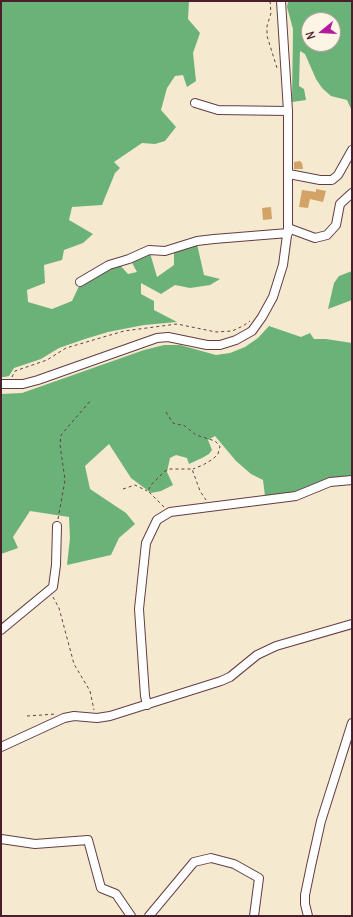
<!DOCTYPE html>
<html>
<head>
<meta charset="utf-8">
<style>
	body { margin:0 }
	#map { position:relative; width:353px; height:917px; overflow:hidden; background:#f5e9d0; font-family:Delius,sans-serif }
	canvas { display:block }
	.frame { position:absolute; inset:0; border:2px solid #4a1f2b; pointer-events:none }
	.north { position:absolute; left:301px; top:12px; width:40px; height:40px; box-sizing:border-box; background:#fcf5e5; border:1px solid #b59f9b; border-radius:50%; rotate:252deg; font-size:11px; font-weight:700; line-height:16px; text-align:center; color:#4a1f2b }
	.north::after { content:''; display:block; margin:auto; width:14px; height:18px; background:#b5179e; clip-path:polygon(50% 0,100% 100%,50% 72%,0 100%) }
</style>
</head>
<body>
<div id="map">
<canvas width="353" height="917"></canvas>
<div class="frame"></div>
<div class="north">N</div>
</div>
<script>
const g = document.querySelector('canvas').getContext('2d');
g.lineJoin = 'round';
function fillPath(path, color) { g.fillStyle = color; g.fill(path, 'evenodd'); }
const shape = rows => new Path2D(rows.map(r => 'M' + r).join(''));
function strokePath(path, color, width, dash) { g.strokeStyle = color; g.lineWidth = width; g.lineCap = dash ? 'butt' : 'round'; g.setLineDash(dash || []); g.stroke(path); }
fillPath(shape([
	[1,1,189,1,188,19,200,33,193,53,196,81,187,87,183,75,175,76,167,88,161,110,176,127,165,141,155,144,142,143,114,162,120,168,115,173,102,205,72,207,69,220,93,234,83,243,64,250,62,260,44,265,45,283,27,290,28,302,52,309,72,301,80,284,119,264,128,274,137,272,131,261,150,253,157,277,174,265,174,251,197,244,204,275,220,279,210,285,190,288,175,285,161,294,141,283,141,294,154,301,154,310,177,322,144,325,108,332,85,339,59,348,41,359,14,368,9,376,4,377,1,377],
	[288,1,352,1,352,111,347,100,331,96,322,88,316,79,305,54,300,51,299,86,304,89,306,100,292,102,293,29,287,7],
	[309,20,333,20,333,44,309,44],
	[352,271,352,300,328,309,334,283,339,276],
	[269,326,301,337,310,333,314,339,326,339,352,343,352,475,334,478,287,494,265,496,263,480,251,474,236,461,215,436,208,440,212,450,209,454,202,458,189,464,187,458,176,455,170,458,167,472,173,485,161,491,151,493,131,478,109,444,85,466,90,489,126,513,135,524,119,538,111,555,67,565,70,538,69,517,30,511,13,537,18,548,1,554,1,394,22,393,144,350,164,345,180,345,216,355,230,353,245,347,258,338]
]), '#6bb278');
fillPath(shape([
	[300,161,302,163,303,169,294,169,294,162],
	[316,189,326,191,323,202,310,199,308,208,299,207,302,190,316,192],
	[271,207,272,219,263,220,262,208]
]), '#d2a266');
const minor = shape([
	[195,103,218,110,288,111],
	[289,174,320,180,332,180,338,175,352,150],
	[288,228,315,238,327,235,336,225,340,204,352,193],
	[80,282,109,265,129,259,149,250,165,251,197,241,214,239,288,233],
	[1,384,23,384,38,380,157,338,168,337,207,345,220,345,236,340,252,331,262,317,273,297,283,265,288,228,288,111,281,1],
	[1,630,53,587,56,565,57,526],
	[147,705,145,696,139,609,146,543,157,520,170,512,296,496,330,482,352,480],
	[1,747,64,718,74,716,97,718,110,716,221,681,230,677,257,655,276,646,352,624],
	[1,839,35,844,88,840,101,888,116,894,131,916],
	[149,916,194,862,211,858,234,864,259,878,254,916],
	[308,916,305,904,305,895,311,866,321,821,352,723]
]);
strokePath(minor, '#643d44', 10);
strokePath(shape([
	[270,1,271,13,267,26,267,36,277,68],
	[12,377,15,371,47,360,66,348,124,331,177,324,216,332,232,331,243,326,250,321],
	[166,412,173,423,185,426,196,435,215,441,220,446,218,454,213,459,203,465,193,469],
	[123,489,135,485,147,491],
	[164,507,148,491,151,485,165,471,170,469,192,469,200,491,206,500],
	[58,519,65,480,60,445,61,435,91,400],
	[53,597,59,608,74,664,90,691,94,710],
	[27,716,56,714]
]), '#643d44', 1, [3, 3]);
strokePath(minor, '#fff', 8);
</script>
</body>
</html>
